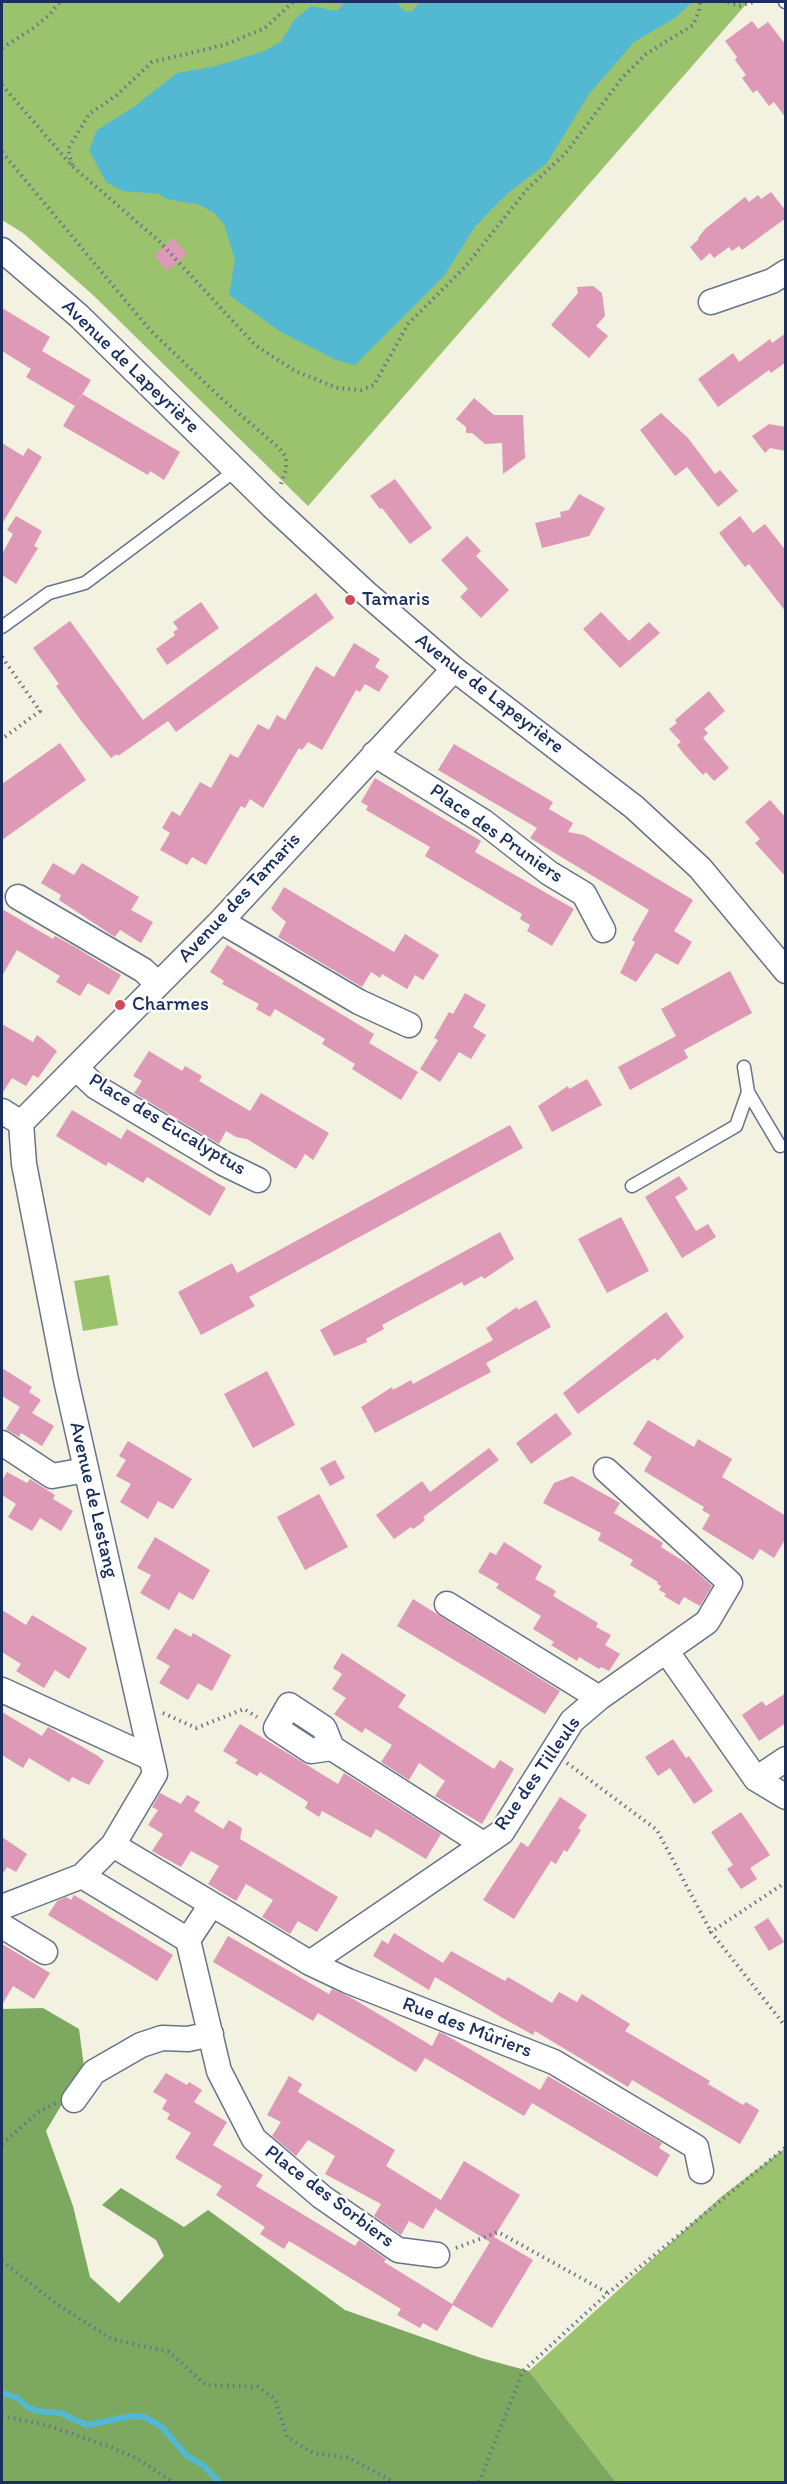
<!DOCTYPE html>
<html>
<head>
<meta charset="utf-8">
<style>
	body { margin:0 }
	#map { position:relative; width:787px; height:2484px; overflow:hidden; background:#f3f1e0; font-family:Itim,sans-serif }
	canvas { display:block }
	.frame { position:absolute; inset:0; border:3px solid #1b2f5e; pointer-events:none }
</style>
</head>
<body>
<div id="map">
<canvas width="787" height="2484"></canvas>
<div class="frame"></div>
</div>
<script>
const g = document.querySelector('canvas').getContext('2d');
g.lineJoin = 'round';
function fillPath(path, color) { g.fillStyle = color; g.fill(path, 'evenodd'); }
const shape = rows => new Path2D(rows.map(r => 'M' + r).join(''));
function strokePath(path, color, width, dash) { g.strokeStyle = color; g.lineWidth = width; g.lineCap = dash ? 'butt' : 'round'; g.setLineDash(dash || []); g.stroke(path); }
function label(font, color, halo, rows, align = 'center') {
  g.font = font + ' Itim,sans-serif'; g.lineWidth = 5; g.setLineDash([]); g.textBaseline = 'middle'; g.strokeStyle = halo; g.fillStyle = color; for (const [text, x, y, turn = 0] of rows) {
    g.save(); g.translate(x, y); g.rotate((+turn || 0) * Math.PI / 180); g.textAlign = isNaN(turn) ? turn : align; if (halo) g.strokeText(text, 0, 0); g.fillText(text, 0, 0); g.restore();
  }
}
fillPath(shape([
	[2,2,748,2,308,506,94,296,23,233,2,220],
	[109,1275,118,1325,83,1331,74,1281],
	[785,2148,785,2482,616,2482,529,2371,722,2196]
]), '#9bc26d');
fillPath(shape([
	[43,2008,79,2029,84,2067,46,2131,73,2206,90,2277,119,2303,164,2256,156,2240,102,2205,121,2188,184,2227,208,2210,345,2310,481,2358,529,2371,616,2482,2,2482,2,2009]
]), '#7ca860');
fillPath(shape([
	[345,2,400,2,398,4,404,11,411,12,420,2,692,2,675,18,634,42,589,94,547,163,507,194,488,213,474,228,444,276,355,365,336,360,281,332,229,295,235,260,224,224,214,213,200,205,166,199,159,194,123,191,106,182,89,150,97,130,135,106,177,73,212,67,262,52,281,42,294,20,311,6,337,11]
]), '#53b9d2');
strokePath(shape([
	[2,2393,18,2398,26,2406,37,2411,60,2413,87,2425,132,2416,144,2417,161,2426,187,2456,203,2465,219,2482]
]), '#53b9d2', 6);
fillPath(shape([
	[752,21,758,29,768,22,786,45,786,118,774,102,769,106,757,90,753,93,742,78,746,75,735,60,737,57,725,41],
	[771,192,786,211,786,218,742,250,739,246,732,251,729,247,714,258,710,253,701,261,690,247,699,239,698,238,705,229,745,197,749,202,758,195,761,199],
	[173,238,187,254,167,271,154,256],
	[593,286,602,293,605,316,596,326,608,336,589,358,551,325,578,293,577,287],
	[2,308,50,337,42,351,91,380,75,406,26,377,31,369,2,351],
	[786,333,786,362,771,373,769,370,718,407,698,379,733,353,739,362,770,339,772,343],
	[82,394,180,452,164,480,150,471,148,475,63,426],
	[474,398,494,415,523,415,525,458,503,474,502,443,485,444,472,433,466,433,466,427,456,419],
	[661,413,688,438,715,474,720,470,738,491,718,507,687,467,675,476,640,430],
	[769,424,786,427,786,451,770,448,765,453,752,436],
	[2,443,23,456,28,448,42,457,2,524],
	[395,479,432,528,410,544,382,508,380,509,370,496],
	[579,494,605,508,589,536,542,548,535,523,561,517,560,512,569,510],
	[16,516,42,531,34,546,38,548,16,584,2,575,2,554,13,534,7,530],
	[740,516,753,533,765,524,786,551,786,612,749,564,745,567,719,533],
	[467,536,481,551,476,556,509,590,481,618,460,597,468,589,441,560],
	[316,593,334,618,176,732,168,721,118,756,117,754,111,758,82,722,56,686,59,684,33,648,70,621,143,720],
	[201,602,219,628,167,665,156,649,175,635,173,632,178,629,173,622],
	[601,612,632,644,629,641,649,622,660,633,620,668,583,629],
	[354,643,380,659,375,667,389,676,379,692,365,684,360,692,356,690,322,750,308,742,302,750,299,748,263,808,250,799,245,808,241,806,206,865,192,857,187,865,160,850,170,833,162,828,172,811,180,816,200,782,211,788,230,754,238,758,258,724,269,730,277,715,285,720,316,666,334,677],
	[709,691,725,711,704,729,708,733,703,738,729,768,714,781,706,772,703,775,683,753,677,745,681,742,669,729,677,723,675,720],
	[60,743,86,780,2,840,2,784],
	[454,744,553,802,549,809,573,823,568,832,584,835,693,900,674,931,692,942,678,965,656,953,636,982,620,973,635,942,632,940,649,910,530,838,537,828,438,770],
	[375,778,481,841,475,852,574,909,552,946,527,931,530,925,520,919,522,914,425,856,430,847,366,810,368,806,361,802],
	[770,800,786,818,786,877,755,843,760,839,745,822],
	[53,863,74,875,82,863,139,897,131,910,153,922,141,943,120,930,115,937,59,900,61,895,41,883],
	[284,887,394,952,405,934,439,955,423,980,415,975,407,989,382,974,380,978,371,972,362,987,278,937,286,922,271,909],
	[2,909,53,939,55,936,75,947,121,975,109,995,88,983,80,996,56,982,60,976,17,950,2,976],
	[227,945,374,1034,369,1043,418,1072,401,1100,352,1069,355,1064,322,1044,325,1039,275,1009,270,1017,256,1009,259,1004,222,984,224,981,210,972],
	[730,971,752,1013,684,1050,688,1058,630,1090,618,1067,676,1036,661,1009],
	[465,993,486,1005,473,1027,486,1035,471,1059,459,1052,440,1082,420,1069,438,1040,434,1038,449,1012,453,1014],
	[2,1024,33,1042,37,1035,57,1051,38,1078,33,1075,26,1086,12,1078,2,1094],
	[149,1051,182,1071,185,1066,202,1076,199,1081,250,1111,261,1093,329,1133,313,1160,305,1154,296,1169,247,1139,236,1137,226,1131,219,1144,134,1093,142,1081,133,1076],
	[587,1079,602,1105,552,1132,538,1106,568,1086,569,1089],
	[72,1110,121,1139,127,1129,226,1188,210,1216,147,1177,143,1183,108,1162,106,1166,56,1136],
	[510,1125,523,1148,249,1297,255,1306,201,1335,178,1292,232,1263,237,1273],
	[679,1176,688,1189,675,1197,696,1231,708,1224,716,1237,682,1258,645,1197],
	[621,1217,649,1271,607,1293,578,1239],
	[500,1232,514,1259,484,1279,482,1276,464,1286,462,1282,382,1325,384,1329,366,1339,367,1342,334,1356,320,1330],
	[536,1300,551,1327,486,1363,491,1372,375,1433,361,1407,392,1387,393,1390,411,1380,413,1384,493,1340,486,1328,517,1307,518,1310],
	[666,1312,684,1337,657,1361,655,1358,638,1370,578,1414,563,1393],
	[2,1368,32,1387,29,1392,41,1400,32,1413,54,1426,42,1446,21,1433,19,1437,6,1429,20,1407,2,1396],
	[267,1371,295,1425,253,1448,224,1394],
	[556,1413,572,1434,531,1464,516,1443],
	[648,1420,694,1447,698,1439,732,1459,722,1477,786,1516,786,1538,774,1558,760,1549,753,1560,702,1529,710,1515,702,1510,704,1507,644,1471,652,1457,633,1444],
	[128,1441,192,1479,173,1509,158,1501,148,1519,120,1502,131,1484,116,1476,126,1460,119,1456],
	[489,1448,499,1460,423,1517,425,1520,419,1525,413,1529,411,1527,394,1539,376,1515,422,1481,430,1492],
	[335,1460,345,1478,330,1486,320,1468],
	[7,1472,27,1483,30,1479,55,1495,53,1499,73,1511,61,1531,40,1518,32,1531,8,1517,16,1504,2,1495,2,1481],
	[572,1476,620,1503,614,1513,663,1543,661,1547,688,1564,712,1586,700,1606,684,1597,679,1605,664,1596,666,1594,659,1590,661,1586,657,1584,658,1582,630,1565,633,1560,598,1540,601,1533,543,1503,554,1483],
	[319,1494,348,1547,305,1570,277,1517],
	[155,1537,210,1570,193,1600,179,1592,169,1610,140,1593,151,1575,137,1568],
	[504,1542,542,1566,535,1579,556,1591,553,1596,598,1623,596,1627,611,1635,605,1645,620,1654,609,1671,601,1667,599,1669,579,1657,577,1661,551,1645,554,1642,533,1629,541,1616,496,1588,499,1584,478,1572,490,1552,496,1555],
	[413,1599,560,1691,545,1714,397,1626],
	[2,1610,26,1625,32,1615,87,1648,69,1679,55,1670,44,1688,16,1671,21,1664,2,1652],
	[175,1628,191,1637,193,1633,231,1655,212,1691,198,1683,188,1700,159,1683,170,1666,156,1658],
	[342,1653,406,1695,398,1707,494,1769,500,1760,514,1769,482,1824,435,1796,445,1781,419,1763,409,1780,381,1762,392,1745,365,1728,362,1733,334,1714,346,1698,332,1689,342,1674,333,1668],
	[786,1693,786,1723,759,1741,742,1715,762,1701,766,1706],
	[2,1712,42,1736,48,1727,98,1756,104,1761,89,1785,72,1777,69,1782,29,1758,23,1768,2,1755],
	[240,1724,338,1784,344,1773,441,1834,426,1859,376,1829,371,1838,322,1811,319,1817,305,1808,308,1802,260,1772,257,1776,235,1763,238,1760,223,1751],
	[673,1739,686,1758,689,1756,713,1791,694,1804,670,1768,658,1776,645,1757],
	[160,1793,181,1804,187,1795,200,1802,194,1811,223,1829,229,1820,242,1828,240,1839,338,1897,317,1932,298,1921,290,1934,262,1917,273,1900,246,1884,236,1901,208,1884,219,1866,191,1851,181,1867,152,1851,163,1834,148,1825,158,1810,152,1807],
	[560,1797,587,1815,578,1828,581,1830,567,1852,564,1850,556,1864,551,1861,514,1919,483,1900,521,1842,528,1847],
	[741,1812,770,1855,750,1868,757,1879,741,1889,727,1869,733,1865,711,1832],
	[2,1837,27,1854,16,1872,7,1867,2,1875],
	[74,1895,173,1955,157,1981,48,1915,57,1901,66,1897,71,1900],
	[768,1918,784,1942,769,1951,754,1927],
	[394,1933,443,1963,451,1951,505,1981,508,1977,552,2003,559,1992,577,2002,582,1994,630,2024,625,2031,710,2081,708,2084,743,2105,746,2102,759,2110,755,2118,740,2144,632,2080,628,2087,535,2031,533,2035,501,2017,435,1977,429,1990,373,1956,382,1940,388,1944],
	[228,1936,329,1994,332,1989,350,1997,432,2046,439,2032,444,2034,540,2090,548,2076,662,2143,659,2148,670,2155,657,2177,532,2103,524,2116,425,2058,416,2072,318,2013,313,2021,213,1962],
	[2,1944,50,1973,34,1999,13,1986,2,2005],
	[166,2073,187,2085,189,2082,202,2090,194,2102,227,2122,213,2145,263,2175,256,2186,355,2246,359,2240,386,2259,384,2262,452,2304,490,2242,436,2209,437,2206,423,2229,409,2221,401,2235,374,2216,381,2204,325,2174,335,2156,308,2140,296,2156,272,2136,281,2122,267,2115,289,2076,302,2084,298,2092,395,2150,386,2166,441,2200,464,2161,520,2195,494,2237,533,2260,492,2328,453,2305,437,2331,423,2323,420,2328,397,2315,401,2309,324,2262,289,2241,284,2249,260,2234,265,2227,216,2195,222,2186,175,2158,191,2133,167,2119,170,2114,162,2109,167,2100,153,2092]
]), '#dd99b6');
const service = shape([
	[785,2,786,2],
	[2,627,49,593,85,583,236,470],
	[744,1067,748,1092,780,1146],
	[632,1186,736,1126,748,1092]
]);
const minor = shape([
	[2,250,79,316,272,506,366,593,454,669,634,807,700,868,786,971],
	[711,302,772,281,786,272],
	[374,754,484,822,549,873,584,894,603,930],
	[18,897,143,970,158,984],
	[221,921,359,1002,409,1025],
	[77,1069,96,1087,223,1163,258,1180],
	[2,1111,21,1123],
	[21,1123,221,921,454,669],
	[2,1443,52,1476,86,1470],
	[447,1604,599,1698],
	[667,1652,756,1779,786,1797],
	[2,1690,151,1758],
	[332,1748,311,1751,276,1728,289,1705,324,1728,332,1748,483,1844],
	[756,1779,786,1759],
	[113,1845,310,1963,348,1981,554,2062,696,2147,701,2171],
	[82,1876,188,1940,211,1905],
	[2,1907,82,1876,113,1845,155,1774,66,1380,24,1164,21,1123],
	[2,1926,45,1952],
	[188,1940,219,2071,254,2139,322,2197,398,2250,437,2255],
	[310,1963,502,1832,572,1721,599,1698,707,1622,730,1583,606,1470],
	[74,2100,94,2072,141,2045,162,2038,188,2039,211,2034]
]);
strokePath(service, '#67738c', 15);
strokePath(minor, '#67738c', 27);
strokePath(shape([
	[728,2,739,6,753,2],
	[2,48,32,29,49,15,60,2],
	[2,85,72,166,159,241,255,345,295,371,338,388,361,390,374,385,408,324,465,267,529,187,565,154,622,78,646,54,693,25,699,11,700,2],
	[2,152,149,329,222,399,278,447,286,457,286,470,280,486],
	[72,165,68,149,89,114,117,95,152,62,224,45,265,28,293,2],
	[2,657,40,711,2,739],
	[163,1713,196,1728,244,1709,257,1717],
	[567,1763,657,1830,711,1932],
	[786,1882,711,1932,786,2027],
	[2,2144,40,2111,56,2103],
	[456,2248,498,2232,608,2293],
	[2,2261,58,2305,112,2339,169,2352,206,2385,258,2387,275,2399,287,2437,313,2453,349,2458,394,2482],
	[2,2416,46,2425,108,2446,136,2458,173,2482],
	[479,2482,523,2371,608,2293,786,2147]
]), '#67738c', 4, [1.5, 4.5]);
strokePath(service, '#fff', 12);
strokePath(minor, '#fff', 24);
for (const [x, y, r, color] of [
	[350,600,6,"#d1495b"],
	[120,1005,6,"#d1495b"]
]) { const dot = new Path2D(); dot.arc(x, y, r, 0, 2 * Math.PI); g.fillStyle = color; g.fill(dot); strokePath(dot, '#fff', 2); }
label('20px', '#1b2f5e', '#fff', [
	["Avenue de Lapeyrière",130,367,44],
	["Avenue de Lapeyrière",489,694,38],
	["Place des Pruniers",496,834,35],
	["Avenue des Tamaris",240,898,-47],
	["Place des Eucalyptus",167,1125,31],
	["Avenue de Lestang",93,1500,77],
	["Rue des Tilleuls",538,1774,-55],
	["Rue des Mûriers",467,2028,21],
	["Place des Sorbiers",329,2197,37]
]);
label('20px', '#1b2f5e', '#fff', [
	["Tamaris",362,600],
	["Charmes",132,1005]
], 'left');
</script>
</body>
</html>
